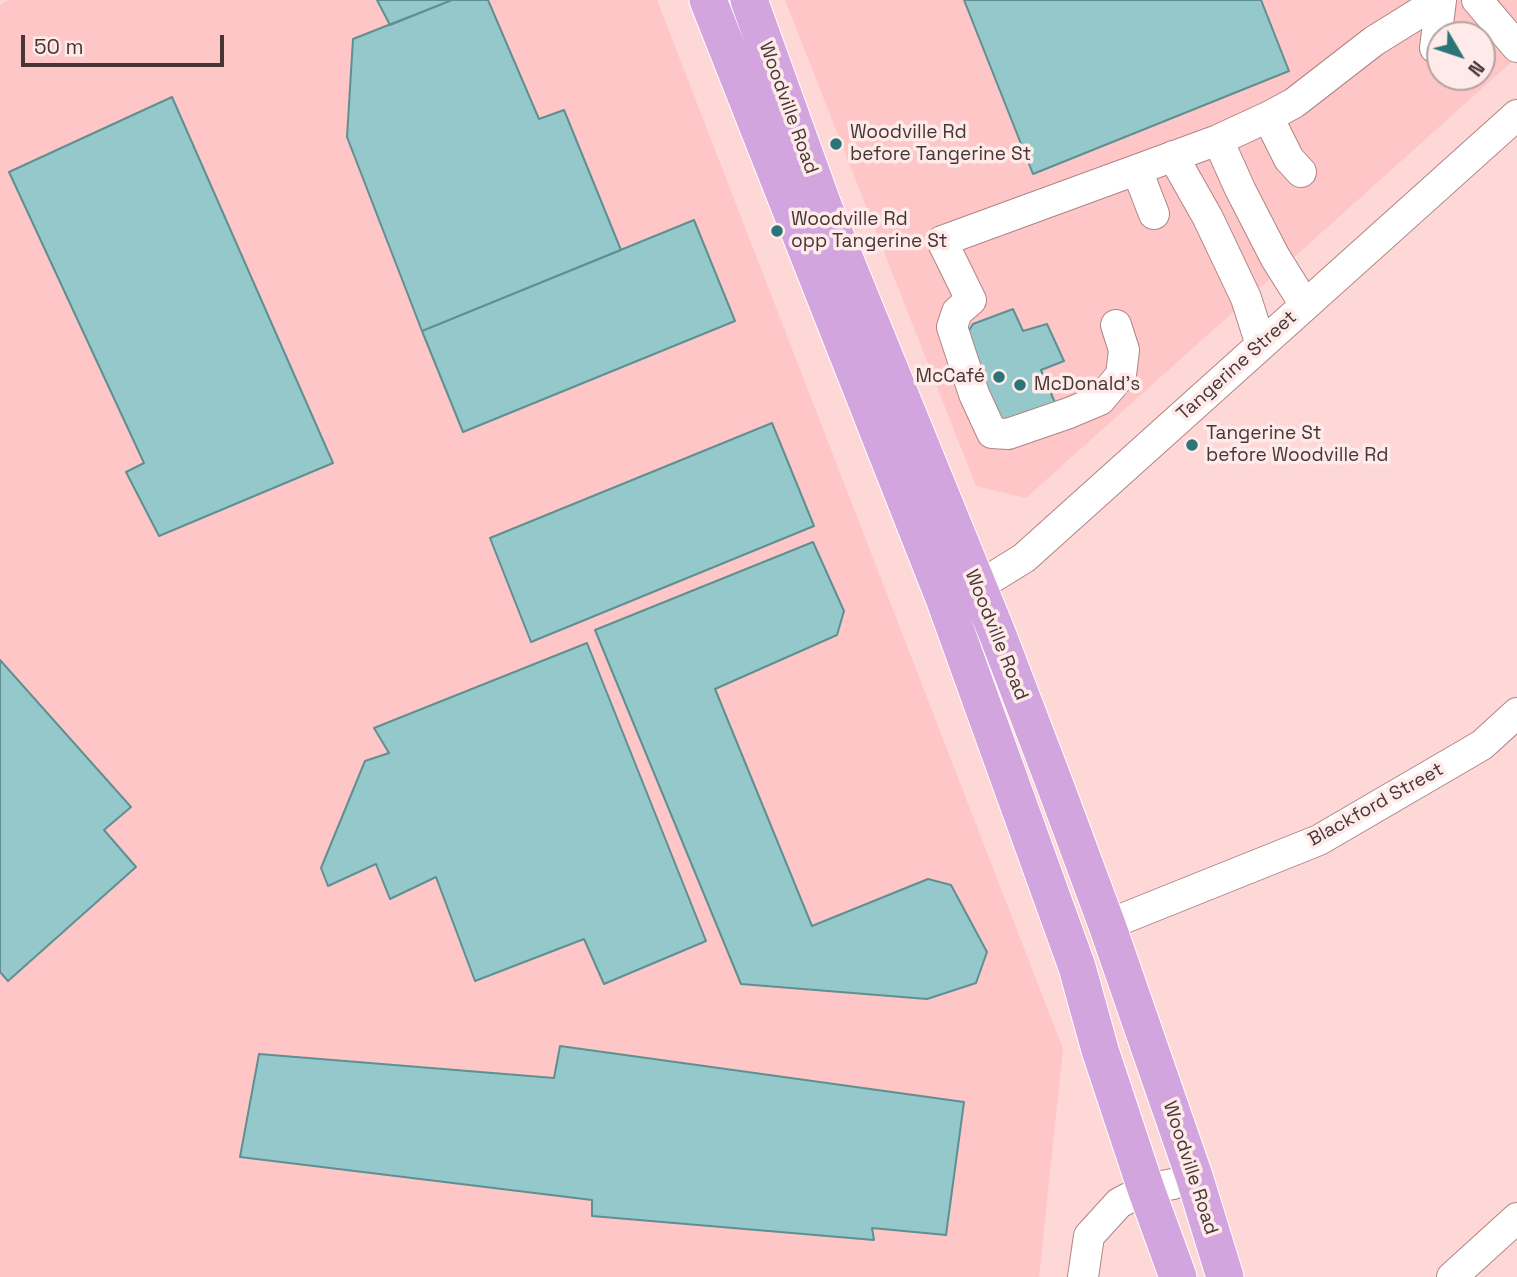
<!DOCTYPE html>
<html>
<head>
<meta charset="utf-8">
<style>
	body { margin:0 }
	#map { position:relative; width:1517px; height:1277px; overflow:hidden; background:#fed7d7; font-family:"Space Grotesk",sans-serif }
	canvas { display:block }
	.north { position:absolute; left:1426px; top:21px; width:70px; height:70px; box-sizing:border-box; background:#fdeae9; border:2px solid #b5a2a1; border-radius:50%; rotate:129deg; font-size:19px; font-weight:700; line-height:28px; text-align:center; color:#483636 }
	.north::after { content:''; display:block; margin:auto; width:24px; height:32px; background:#2b7578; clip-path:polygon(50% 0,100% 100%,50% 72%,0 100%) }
	.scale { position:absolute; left:21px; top:35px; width:203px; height:32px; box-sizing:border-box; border:4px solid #483636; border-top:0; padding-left:9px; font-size:21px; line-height:24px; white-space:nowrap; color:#483636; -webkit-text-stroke:5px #fdeae9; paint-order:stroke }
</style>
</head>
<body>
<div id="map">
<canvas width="1517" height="1277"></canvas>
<div class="north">N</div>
<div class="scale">50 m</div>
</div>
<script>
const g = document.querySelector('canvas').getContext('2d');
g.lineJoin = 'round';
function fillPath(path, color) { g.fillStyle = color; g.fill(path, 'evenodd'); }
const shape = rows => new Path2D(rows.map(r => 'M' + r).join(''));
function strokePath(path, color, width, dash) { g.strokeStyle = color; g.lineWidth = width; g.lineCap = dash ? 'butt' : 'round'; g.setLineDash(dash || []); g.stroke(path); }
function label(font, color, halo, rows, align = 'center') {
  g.font = font + ' "Space Grotesk",sans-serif'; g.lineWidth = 7; g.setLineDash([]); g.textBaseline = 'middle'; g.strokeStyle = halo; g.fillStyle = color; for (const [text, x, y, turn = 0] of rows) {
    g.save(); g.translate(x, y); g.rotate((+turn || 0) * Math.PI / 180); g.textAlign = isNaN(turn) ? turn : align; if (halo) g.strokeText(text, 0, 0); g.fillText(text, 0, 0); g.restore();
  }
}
fillPath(shape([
	[8,0,657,0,1063,1049,1039,1277,0,1277,0,5],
	[785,0,1517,0,1517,57,1026,498,976,486],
	[1440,35,1482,35,1482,77,1440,77]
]), '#fec6c6');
const building = shape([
	[377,0,452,0,390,25,377,0],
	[452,0,488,0,539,119,564,110,621,250,422,331,347,137,353,39,452,0],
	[964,0,1261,0,1289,71,1033,174,964,0],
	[172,97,333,463,159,536,126,472,144,463,9,172,172,97],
	[694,220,735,321,463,432,422,331,694,220],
	[1013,309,1023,331,1047,324,1064,361,1041,370,1056,405,1003,428,966,335,973,324,1013,309],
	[772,423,814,526,531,642,490,538,772,423],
	[813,542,844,611,837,635,715,689,812,926,928,879,951,885,987,952,976,983,927,999,741,984,595,630,813,542],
	[587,643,706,941,604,984,584,939,475,981,436,877,390,899,376,864,328,886,321,868,365,761,389,753,374,728,587,643],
	[0,660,131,807,104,830,136,867,8,981,0,972,0,660],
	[560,1046,964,1102,946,1235,872,1228,874,1240,592,1216,592,1200,240,1157,259,1054,554,1078,560,1046]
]);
fillPath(building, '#95c8ca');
strokePath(building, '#5e9092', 2);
const minor = shape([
	[1477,0,1517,47],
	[1435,48,1441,0],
	[1268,117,1289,159,1301,172],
	[1218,140,1240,189,1275,257,1305,305],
	[1173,156,1208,218,1246,298,1261,345],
	[1137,170,1154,214],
	[1116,325,1124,350,1121,375,1100,400,1069,413,1008,434,992,433,974,394,952,327,957,312,971,300,942,241,1218,140,1268,117,1294,103,1374,41,1440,0],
	[958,593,977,587,1024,558,1517,115],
	[1107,925,1319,840,1482,745,1517,713],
	[1083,1277,1089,1236,1119,1203,1146,1189,1173,1184,1194,1176],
	[1452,1277,1517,1218]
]);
const major = shape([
	[708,0,944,598,1077,967,1100,1050,1146,1189,1178,1277],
	[749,0,824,208,997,633,1055,785,1107,925,1194,1176,1225,1277]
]);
strokePath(minor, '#b08484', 32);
strokePath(major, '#fff', 39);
strokePath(minor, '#fff', 30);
strokePath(major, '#d3a5df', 37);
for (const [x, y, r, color] of [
	[836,144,7,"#2b7578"],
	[777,231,7,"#2b7578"],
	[999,377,7,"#2b7578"],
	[1020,385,7,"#2b7578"],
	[1192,445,7,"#2b7578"]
]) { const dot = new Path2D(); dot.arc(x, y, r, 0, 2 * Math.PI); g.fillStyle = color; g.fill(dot); strokePath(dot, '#fdeae9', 2.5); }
label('19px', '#483636', '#fdeae9', [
	["Woodville Road",788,108,70],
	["Tangerine Street",1237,366,-42],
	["Woodville Road",996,635,68],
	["Blackford Street",1376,805,-29],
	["Woodville Road",1190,1168,72]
]);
label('19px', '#483636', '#fdeae9', [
	["Woodville Rd",850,133],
	["before Tangerine St",850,155],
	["Woodville Rd",791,220],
	["opp Tangerine St",791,242],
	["McCafé",985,377,"right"],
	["McDonald's",1034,385],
	["Tangerine St",1206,434],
	["before Woodville Rd",1206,456]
], 'left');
</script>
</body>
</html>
